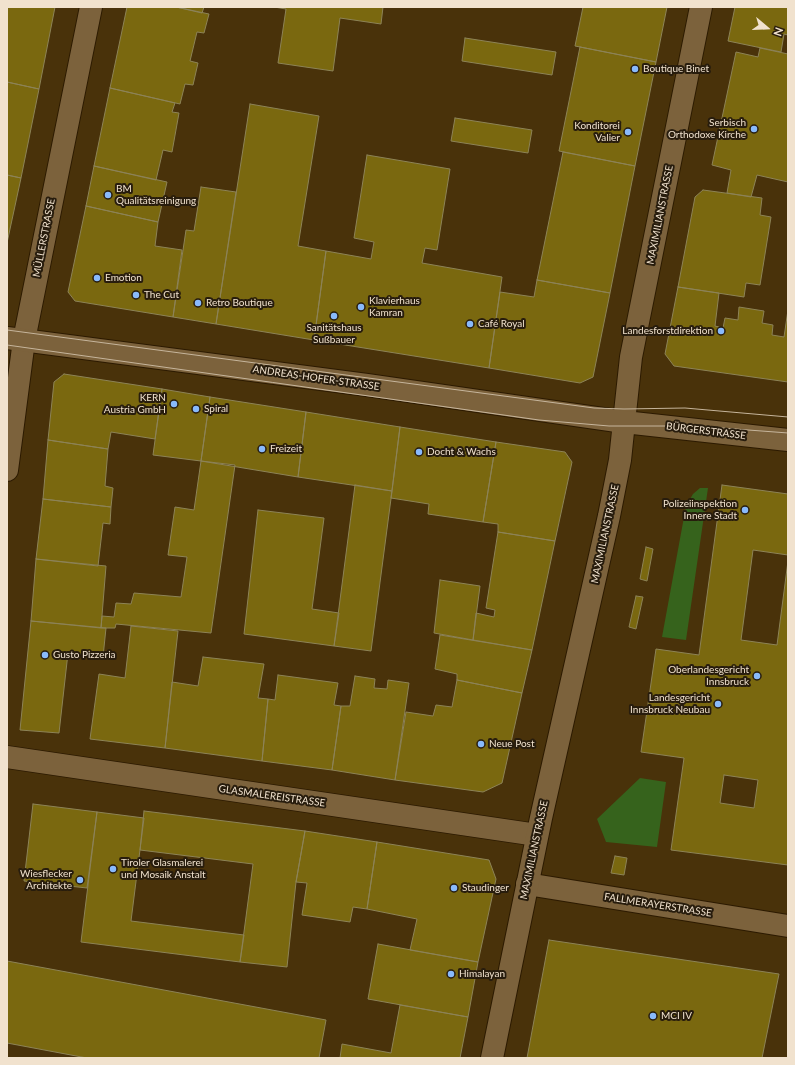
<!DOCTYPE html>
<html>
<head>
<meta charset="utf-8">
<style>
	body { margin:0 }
	#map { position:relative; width:795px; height:1065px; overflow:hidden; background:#49320a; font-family:Lato,sans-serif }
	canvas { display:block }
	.frame { position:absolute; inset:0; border:8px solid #f1e2ce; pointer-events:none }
	.north { position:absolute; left:747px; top:8px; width:40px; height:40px; -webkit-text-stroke:3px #271c0d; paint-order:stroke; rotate:109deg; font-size:11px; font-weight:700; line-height:16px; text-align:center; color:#f1e2ce }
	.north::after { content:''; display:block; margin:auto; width:14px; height:18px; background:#f1e2ce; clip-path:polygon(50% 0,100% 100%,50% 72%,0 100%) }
</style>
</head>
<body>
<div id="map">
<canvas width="795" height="1065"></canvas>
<div class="frame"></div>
<div class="north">N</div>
</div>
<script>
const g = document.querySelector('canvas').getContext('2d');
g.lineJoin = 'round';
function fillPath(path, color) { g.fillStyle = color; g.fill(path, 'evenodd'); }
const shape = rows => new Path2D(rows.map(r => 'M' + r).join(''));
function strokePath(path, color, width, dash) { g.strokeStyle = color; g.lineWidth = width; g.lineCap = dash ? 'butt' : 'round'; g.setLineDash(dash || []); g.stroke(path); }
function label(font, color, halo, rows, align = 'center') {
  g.font = font + ' Lato,sans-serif'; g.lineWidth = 4; g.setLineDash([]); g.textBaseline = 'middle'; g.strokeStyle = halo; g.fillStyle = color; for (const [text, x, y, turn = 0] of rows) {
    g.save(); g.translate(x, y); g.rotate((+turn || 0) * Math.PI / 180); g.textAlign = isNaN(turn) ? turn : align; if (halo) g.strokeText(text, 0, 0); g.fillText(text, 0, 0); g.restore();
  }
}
fillPath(shape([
	[700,488,708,488,686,640,662,637,686,506,693,494],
	[640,778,666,782,657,847,606,842,597,819]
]), '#36631c');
const building = shape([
	[7,7,55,7,39,89,7,82,7,7],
	[127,7,176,7,209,14,204,33,197,32,190,61,198,63,193,85,185,84,180,104,110,88,127,7],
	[176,7,204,7,202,13,176,7],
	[274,7,383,7,381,24,340,18,333,71,278,63,286,9,274,7],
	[583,7,667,7,656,62,575,46,583,7],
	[735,7,788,7,788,35,784,34,781,52,728,41,735,7],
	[465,38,556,52,552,75,462,61,465,38],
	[580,47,656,62,635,166,559,151,580,47],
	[760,48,788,54,788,182,757,175,751,197,727,193,731,170,712,165,736,52,758,57,760,48],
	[7,82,39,89,21,178,7,175,7,82],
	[110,88,175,103,172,112,179,113,172,152,163,150,156,180,94,166,110,88],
	[250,104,319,116,298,246,326,251,314,340,216,324,250,104],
	[455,118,532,130,528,153,451,141,455,118],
	[563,152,635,166,610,293,537,280,563,152],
	[367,155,450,169,437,250,425,248,422,263,502,277,489,368,314,340,326,251,371,259,374,242,354,238,367,155],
	[94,166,167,182,158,222,86,206,94,166],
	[7,175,21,178,7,243,7,175],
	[201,187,236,192,216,324,173,317,186,230,194,231,201,187],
	[703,190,762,198,760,215,771,217,760,285,746,283,744,297,678,287,695,197,703,190],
	[86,206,158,222,155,246,182,250,173,317,75,301,68,292,86,206],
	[537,280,610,293,593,377,580,383,489,368,500,292,534,297,537,280],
	[678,287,719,293,715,326,723,328,725,318,738,320,739,307,764,311,762,323,773,325,772,335,784,337,788,310,788,382,674,366,665,354,678,287],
	[64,374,162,389,155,439,111,432,108,449,48,440,54,382,64,374],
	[162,389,210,397,201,461,153,455,162,389],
	[210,397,306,412,298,477,201,461,210,397],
	[306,412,400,427,392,491,298,477,306,412],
	[400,427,496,442,483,522,428,514,429,504,391,498,400,427],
	[48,440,108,449,105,486,113,488,111,507,43,499,48,440],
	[496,442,565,452,572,462,555,541,498,532,498,524,483,522,496,442],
	[201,461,235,465,211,633,116,624,115,628,101,628,102,616,114,617,116,603,131,604,134,593,181,597,187,557,168,555,175,507,194,510,201,461],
	[355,485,392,491,371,651,334,646,355,485],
	[722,485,788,494,788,555,753,550,741,640,777,645,788,561,788,865,671,850,684,758,641,752,656,649,699,655,722,485],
	[724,775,758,780,754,808,720,803,724,775],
	[43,499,111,507,110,524,103,523,98,566,36,559,43,499],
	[258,510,324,518,312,609,339,613,334,646,244,634,258,510],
	[498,532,555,541,532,650,473,640,476,613,494,617,495,610,486,608,498,532],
	[646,547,653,549,647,581,640,579,646,547],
	[36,559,106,566,101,628,31,621,36,559],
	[440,580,480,586,473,640,434,633,440,580],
	[636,596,643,597,636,629,629,627,636,596],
	[31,621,106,628,103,657,68,653,59,733,20,730,31,621],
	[131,626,178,631,165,748,90,739,99,674,125,678,131,626],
	[440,635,532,650,522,693,457,680,457,674,435,669,440,635],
	[203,657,264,664,258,698,268,699,262,761,165,748,172,682,198,686,203,657],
	[278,675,338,683,334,705,341,706,332,770,262,761,268,699,275,700,278,675],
	[355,676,375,679,374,688,387,689,388,680,409,683,395,780,332,770,341,706,350,706,355,676],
	[457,680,522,693,502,783,483,792,395,780,406,712,433,716,436,705,452,707,457,680],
	[33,804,97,812,87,888,24,881,33,804],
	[144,811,305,831,296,882,287,967,240,962,253,864,140,850,144,811],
	[97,812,144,818,131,921,244,935,240,962,81,942,97,812],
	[305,831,377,842,367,909,353,907,350,922,302,915,307,883,296,882,305,831],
	[377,842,489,860,496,879,478,962,410,950,417,919,367,909,377,842],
	[615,856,627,858,624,875,611,873,615,856],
	[549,940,779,974,762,1058,527,1058,549,940],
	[378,944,478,962,468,1017,368,999,378,944],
	[7,961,326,1020,319,1058,87,1058,7,1043,7,961],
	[400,1005,468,1017,460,1058,340,1058,342,1044,391,1053,400,1005]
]);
fillPath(building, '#7a680f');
strokePath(building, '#8d8357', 1);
const street = shape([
	[624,422,631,357,701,7],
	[7,470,24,340,91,7],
	[7,757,537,835],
	[527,884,788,926]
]);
const secondary = shape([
	[7,338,367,385,624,422,788,440],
	[492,1058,541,818,609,516,620,460,624,422]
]);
strokePath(street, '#2c1a00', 24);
strokePath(secondary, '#2c1a00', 24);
strokePath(street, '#7c623c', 22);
strokePath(secondary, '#7c623c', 22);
strokePath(shape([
	[7,330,594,408,624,409,685,408,788,417],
	[7,345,539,420,609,426,695,426,788,433]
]), '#c6b59c', 1);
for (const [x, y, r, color] of [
	[635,69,4,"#89bafc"],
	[754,129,4,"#89bafc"],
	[628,132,4,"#89bafc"],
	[108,195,4,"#89bafc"],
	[97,278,4,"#89bafc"],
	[136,295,4,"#89bafc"],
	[198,303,4,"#89bafc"],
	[361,307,4,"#89bafc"],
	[334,316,4,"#89bafc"],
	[470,324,4,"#89bafc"],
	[721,331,4,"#89bafc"],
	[174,404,4,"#89bafc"],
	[196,409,4,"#89bafc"],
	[262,449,4,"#89bafc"],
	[419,452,4,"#89bafc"],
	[745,510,4,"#89bafc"],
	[45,655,4,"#89bafc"],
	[757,676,4,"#89bafc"],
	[718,704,4,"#89bafc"],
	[481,744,4,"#89bafc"],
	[113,869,4,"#89bafc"],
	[80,880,4,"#89bafc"],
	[454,888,4,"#89bafc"],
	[451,974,4,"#89bafc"],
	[653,1016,4,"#89bafc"]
]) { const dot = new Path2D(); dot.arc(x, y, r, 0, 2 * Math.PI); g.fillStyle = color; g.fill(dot); strokePath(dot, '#271c0d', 1.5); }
label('10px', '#f1e2ce', '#271c0d', [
	["Boutique Binet",643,69],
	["Serbisch",746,123,"right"],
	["Orthodoxe Kirche",746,135,"right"],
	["Konditorei",620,126,"right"],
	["Valier",620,138,"right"],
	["BM",116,189],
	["Qualitätsreinigung",116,201],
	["Emotion",105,278],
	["The Cut",144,295],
	["Klavierhaus",369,301],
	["Kamran",369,313],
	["Retro Boutique",206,303],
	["Café Royal",478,324],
	["Sanitätshaus",334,328,"center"],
	["Sußbauer",334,340,"center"],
	["Landesforstdirektion",713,331,"right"],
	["KERN",166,398,"right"],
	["Austria GmbH",166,410,"right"],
	["Spiral",204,409],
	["Freizeit",270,449],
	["Docht & Wachs",427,452],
	["Polizeiinspektion",737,504,"right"],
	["Innere Stadt",737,516,"right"],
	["Gusto Pizzeria",53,655],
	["Oberlandesgericht",749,670,"right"],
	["Innsbruck",749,682,"right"],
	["Landesgericht",710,698,"right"],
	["Innsbruck Neubau",710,710,"right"],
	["Neue Post",489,744],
	["Tiroler Glasmalerei",121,863],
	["und Mosaik Anstalt",121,875],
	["Wiesflecker",72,874,"right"],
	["Architekte",72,886,"right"],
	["Staudinger",462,888],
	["Himalayan",459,974],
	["MCI IV",661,1016]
], 'left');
label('10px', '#f1e2ce', '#271c0d', [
	["MAXIMILIANSTRASSE",660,215,-79],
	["MÜLLERSTRASSE",44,238,-79],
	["ANDREAS-HOFER-STRASSE",316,378,8],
	["BÜRGERSTRASSE",706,431,7],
	["MAXIMILIANSTRASSE",605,534,-78],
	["GLASMALEREISTRASSE",272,796,8],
	["MAXIMILIANSTRASSE",534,850,-78],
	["FALLMERAYERSTRASSE",658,905,9]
]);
</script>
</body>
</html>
